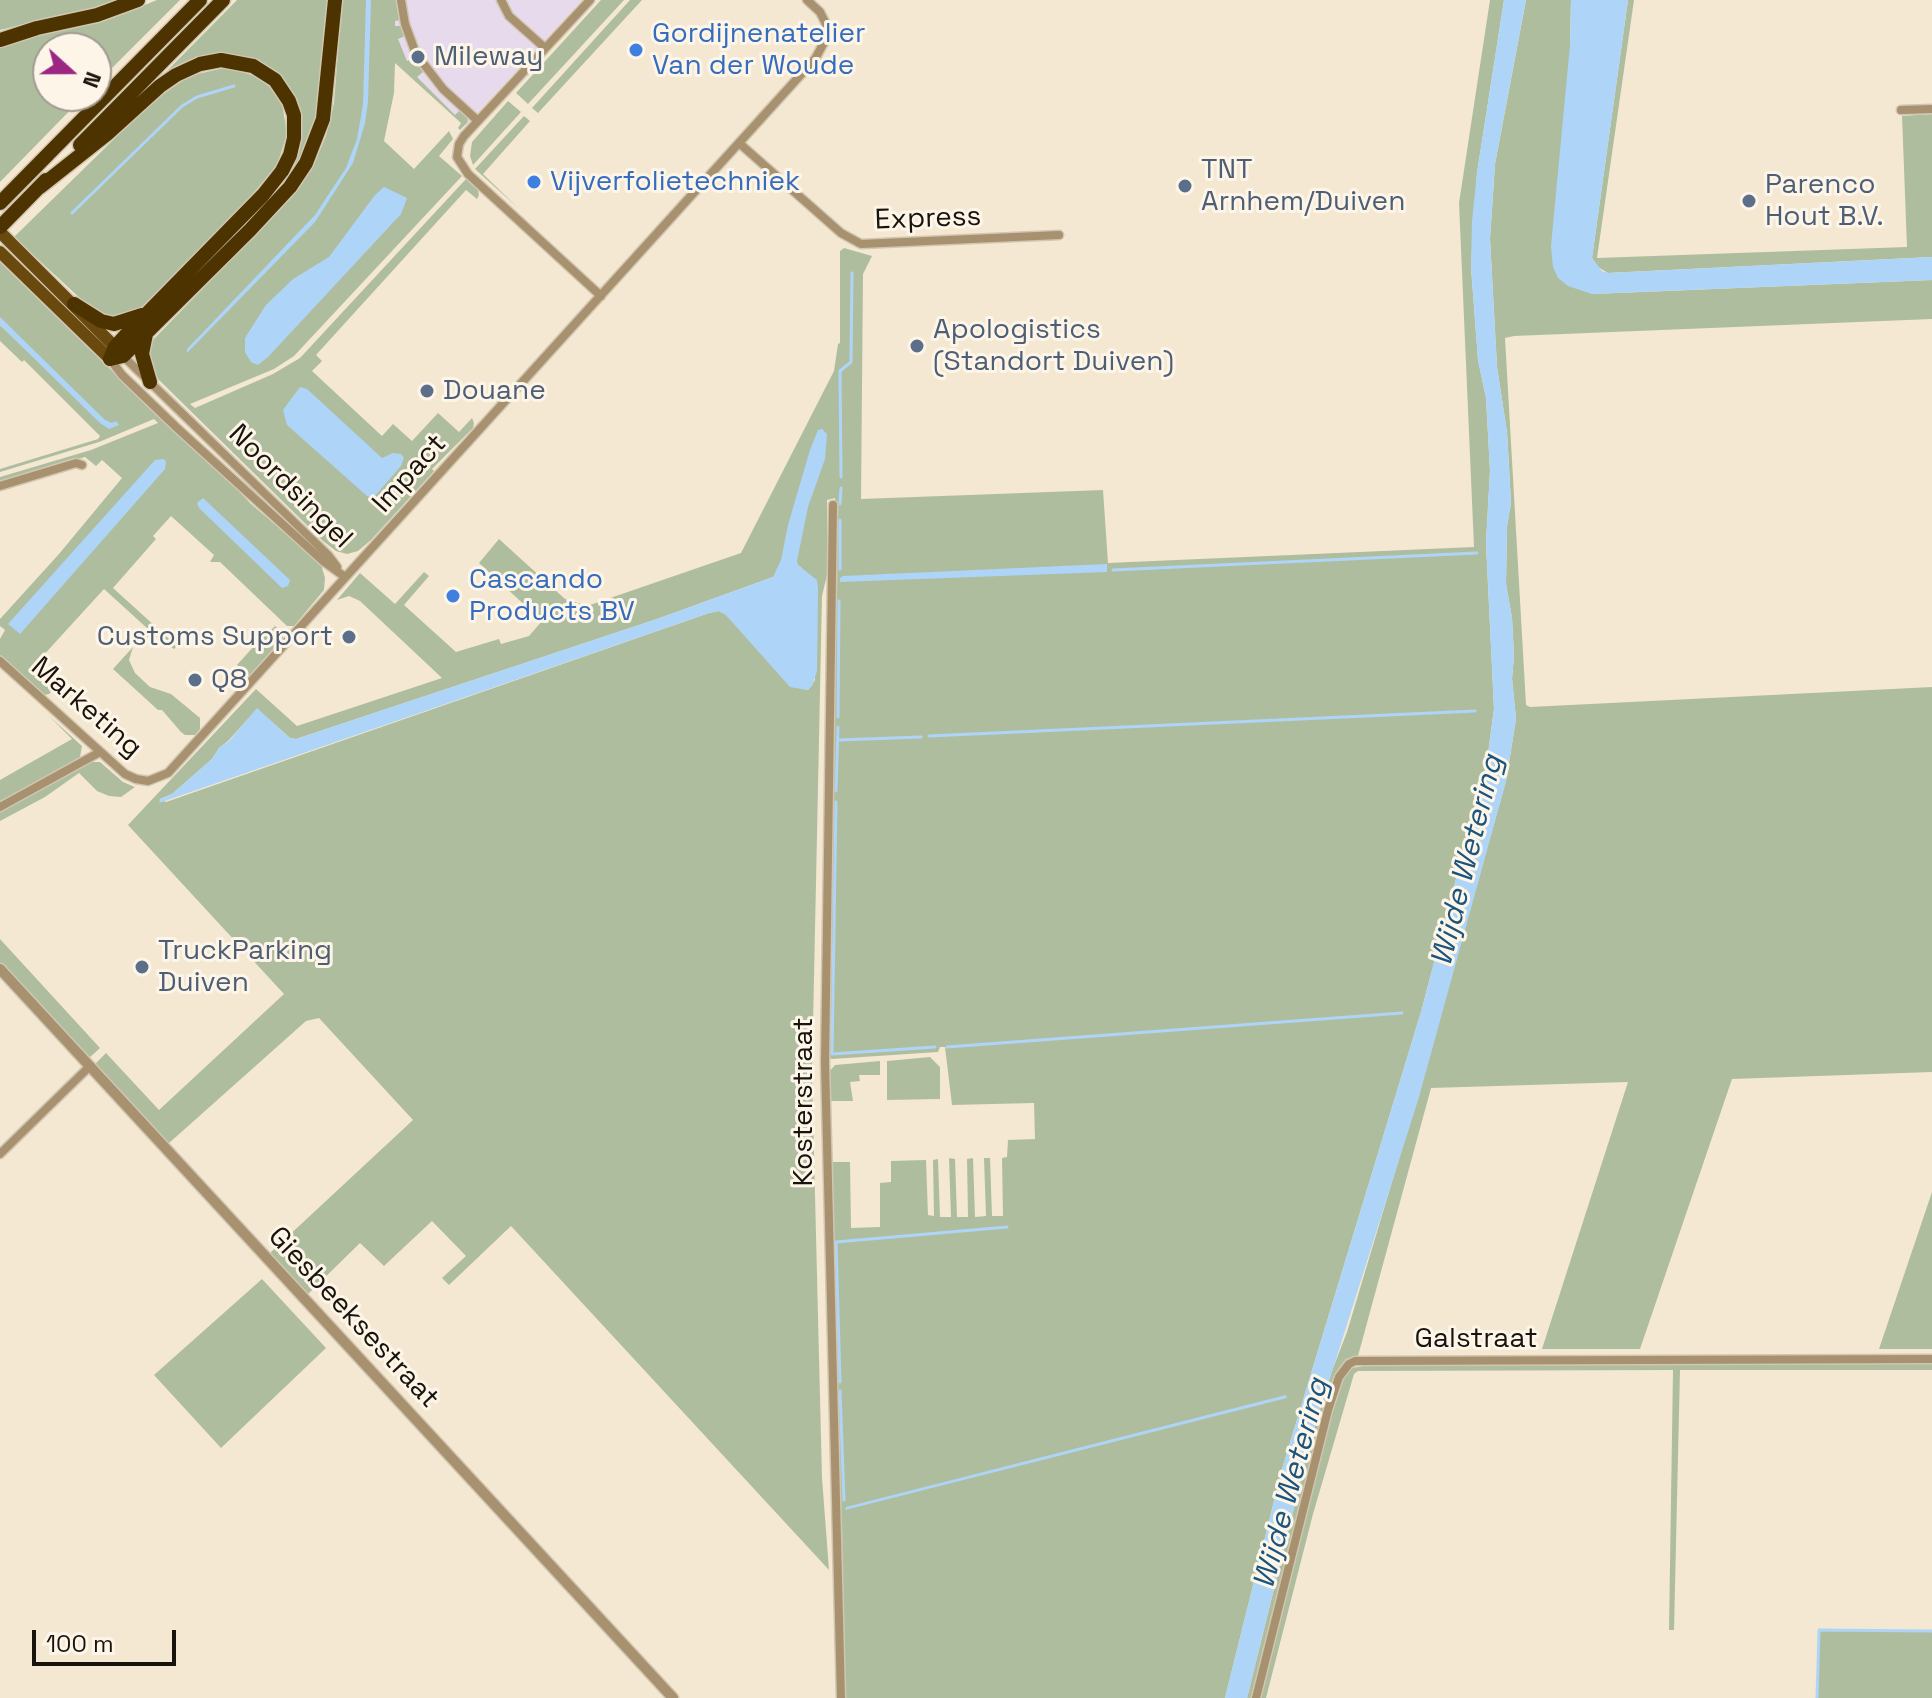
<!DOCTYPE html>
<html>
<head>
<meta charset="utf-8">
<style>
	body { margin:0 }
	#map { position:relative; width:1932px; height:1698px; overflow:hidden; background:#f4e8d2; font-family:"Space Grotesk",sans-serif }
	canvas { display:block }
	.north { position:absolute; left:32px; top:32px; width:80px; height:80px; box-sizing:border-box; background:#fdf6e8; border:2px solid #a19b90; border-radius:50%; rotate:111deg; font-size:22px; font-weight:700; line-height:32px; text-align:center; color:#18130c }
	.north::after { content:''; display:block; margin:auto; width:28px; height:36px; background:#9b2783; clip-path:polygon(50% 0,100% 100%,50% 72%,0 100%) }
	.scale { position:absolute; left:32px; top:1630px; width:144px; height:36px; box-sizing:border-box; border:4px solid #18130c; border-top:0; padding-left:10px; font-size:24px; line-height:28px; white-space:nowrap; color:#18130c; -webkit-text-stroke:6px #fdf6e8; paint-order:stroke }
</style>
</head>
<body>
<div id="map">
<canvas width="1932" height="1698"></canvas>
<div class="north">N</div>
<div class="scale">100 m</div>
</div>
<script>
const g = document.querySelector('canvas').getContext('2d');
g.lineJoin = 'round';
function fillPath(path, color) { g.fillStyle = color; g.fill(path, 'evenodd'); }
const shape = rows => new Path2D(rows.map(r => 'M' + r).join(''));
function strokePath(path, color, width, dash) { g.strokeStyle = color; g.lineWidth = width; g.lineCap = dash ? 'butt' : 'round'; g.setLineDash(dash || []); g.stroke(path); }
function label(font, color, halo, rows, align = 'center') {
  g.font = font + ' "Space Grotesk",sans-serif'; g.lineWidth = 6; g.setLineDash([]); g.textBaseline = 'middle'; g.strokeStyle = halo; g.fillStyle = color; for (const [text, x, y, turn = 0] of rows) {
    g.save(); g.translate(x, y); g.rotate((+turn || 0) * Math.PI / 180); g.textAlign = isNaN(turn) ? turn : align; if (halo) g.strokeText(text, 0, 0); g.fillText(text, 0, 0); g.restore();
  }
}
fillPath(shape([
	[395,0,582,0,465,126,395,62]
]), '#e7daed');
fillPath(shape([
	[0,0,125,0,0,30],
	[157,0,180,0,96,84,96,48,48,48,48,96,84,96,0,182,0,44,105,21],
	[237,0,332,0,321,106,304,154,271,196,288,169,294,102,232,56,152,86],
	[342,0,398,0,400,20,395,21,395,26,401,26,405,36,398,39,407,61,414,58,423,72,417,77,455,115,460,110,467,117,468,122,460,130,458,128,461,123,395,63,394,93,384,141,414,169,449,131,453,139,439,156,462,176,294,356,274,369,190,404,195,408,273,374,300,358,466,179,478,190,479,195,477,199,466,190,316,355,322,361,312,371,382,436,393,424,412,441,438,413,459,432,472,418,474,423,473,428,432,469,434,471,371,540,358,551,347,554,336,551,323,541,159,380,151,369,148,349,149,344,290,199,313,167,326,136,334,103],
	[601,0,624,0,528,104,516,93],
	[630,0,642,0,538,113,532,108],
	[1490,0,1504,0,1477,173,1471,267,1478,360,1486,398,1490,471,1486,543,1494,709,1487,761,1421,1012,1282,1469,1225,1698,844,1698,828,1167,833,1162,850,1162,851,1228,880,1227,880,1183,891,1182,891,1161,926,1160,928,1215,934,1216,933,1160,938,1159,940,1217,951,1217,949,1158,955,1159,957,1217,968,1217,967,1159,973,1158,975,1217,986,1216,984,1158,990,1158,992,1216,1003,1216,1002,1158,1007,1157,1008,1140,1035,1139,1034,1103,952,1105,945,1047,940,1047,938,1052,832,1059,827,1057,835,498,827,500,827,575,822,596,812,1073,822,1478,829,1570,511,1226,449,1285,442,1278,466,1256,432,1221,384,1266,360,1243,308,1294,270,1253,413,1120,319,1018,306,1021,168,1144,94,1065,106,1053,159,1110,284,994,128,825,256,689,297,726,442,678,360,601,349,596,337,600,360,573,395,604,424,572,429,576,404,605,456,652,499,639,501,644,529,636,542,621,479,563,499,539,565,599,587,606,741,553,834,371,838,344,840,343,840,251,844,248,872,256,863,274,861,499,1103,490,1108,563,1474,547,1459,203],
	[794,564,801,567,815,680,808,690,725,614,719,611,709,613,166,802,160,799,172,794,212,759,219,748,228,741,257,709,290,738,296,739,657,619,773,577],
	[1526,0,1571,0,1570,45,1592,294,1932,280,1932,319,1514,336,1505,338,1526,705,1530,707,1932,687,1932,1072,1732,1079,1640,1349,1542,1349,1628,1082,1431,1088,1358,1356,1346,1359,1337,1371,1321,1421,1252,1698,1247,1698,1312,1435,1330,1376,1347,1332,1418,1095,1506,781,1516,719,1512,678,1514,656,1512,618,1506,584,1507,526,1511,503,1507,432,1497,367,1490,239,1495,164],
	[1628,0,1634,0,1597,258,1907,247,1902,116,1932,114,1932,257,1608,273,1598,267,1592,258],
	[228,67,260,78,277,94,282,103,287,134,277,165,246,202,140,309,116,319,97,314,14,237,152,102,189,76],
	[508,101,521,112,473,165,470,156,472,142],
	[524,116,530,121,483,174,518,208,475,169],
	[0,262,140,398,224,475,250,503,321,564,325,578,324,590,294,626,287,626,220,562,210,562,214,555,171,516,153,536,156,539,113,588,177,646,174,649,157,637,147,637,138,642,148,629,104,589,30,670,52,691,49,694,44,695,0,655,0,639,5,630,0,626,0,619,59,554,122,478,102,460,96,466,85,457,0,482,0,477,91,450,158,423,154,419,99,442,0,472,0,469,98,439,100,436,24,360,22,362,0,341,0,325,106,426,0,320],
	[275,626,282,632,283,638,247,678,236,679,244,671,237,665,263,636,258,631,260,628,267,634],
	[133,647,129,660,135,673,150,687,171,694,200,718,200,729,195,735,185,735,181,732,162,710,158,710,113,669],
	[48,715,82,746,80,757,0,804,0,780,72,739],
	[90,762,100,762,123,782,135,787,121,797,109,796,97,791,79,773,45,797,0,821,0,809],
	[0,939,100,1048,88,1059,0,963],
	[930,1057,940,1067,940,1099,887,1100,887,1061],
	[880,1061,880,1075,859,1075,860,1081,850,1082,853,1101,831,1101,829,1098,828,1073,835,1065],
	[1932,1192,1932,1349,1879,1349],
	[262,1279,326,1348,221,1448,154,1375],
	[1932,1363,1932,1370,1680,1370,1674,1630,1669,1630,1673,1370,1358,1371,1354,1374,1313,1514,1266,1698,1260,1698,1316,1468,1338,1390,1342,1378,1352,1368,1369,1365],
	[1819,1630,1932,1631,1932,1698,1817,1698]
]), '#afbd9f');
fillPath(shape([
	[366,0,371,0,368,102,365,123,353,163,315,222,187,353,187,349,315,215,346,168,357,139,363,105],
	[1504,0,1526,0,1495,164,1490,239,1497,367,1507,432,1511,503,1507,526,1506,584,1512,618,1514,656,1512,678,1516,719,1506,781,1419,1097,1312,1435,1247,1698,1225,1698,1282,1469,1421,1012,1487,761,1494,709,1486,543,1490,471,1486,398,1478,360,1471,267,1472,221,1477,173],
	[1571,0,1628,0,1592,258,1602,271,1608,273,1932,257,1932,280,1592,294,1568,286,1558,278,1553,267,1551,246,1570,45],
	[384,187,407,198,401,214,268,357,258,365,251,362,245,352,245,338,266,305,293,279,329,257,375,195],
	[0,317,105,420,112,423,116,421,119,425,109,429,100,423,0,325],
	[300,387,307,389,382,458,393,453,401,454,404,458,401,466,374,497,367,496,287,425,283,410],
	[822,429,827,434,825,459,808,507,797,561,798,565,817,580,818,587,817,671,812,686,807,690,790,687,725,614,718,611,709,613,159,803,160,799,172,794,212,759,219,748,229,741,257,708,290,738,296,739,657,619,773,577,781,560,788,525,810,450,818,430],
	[163,459,166,461,165,469,20,634,8,624,155,460],
	[203,498,290,580,288,586,282,588,199,508,197,503],
	[1107,564,1107,572,840,582,840,578,843,576],
	[1286,1395,1287,1398,845,1510,846,1507]
]), '#aed5f8');
strokePath(shape([
	[72,213,182,106,197,97,234,86],
	[841,477,840,371,851,362,852,273],
	[840,504,841,488],
	[840,520,840,569],
	[1113,570,1477,553],
	[838,717,839,601],
	[929,736,1475,711],
	[838,740,921,737],
	[836,791,838,727],
	[836,802,832,1054,935,1047],
	[947,1047,1402,1013],
	[840,1382,836,1242,1007,1227],
	[840,1391,844,1500],
	[1817,1698,1819,1630,1932,1631]
]), '#aed5f8', 3);
const minor = shape([
	[401,0,405,24,416,54,443,89,478,121],
	[501,0,509,16,545,48],
	[590,0,464,136,459,144,457,157,468,174,601,296],
	[1901,110,1932,109],
	[739,143,841,233,861,244,1059,235],
	[123,356,328,555,337,567],
	[110,359,122,375,176,427,323,561,345,577],
	[0,486,76,463,82,465],
	[833,505,825,1063,841,1698],
	[0,661,125,774,136,779,148,781,168,773,815,59,827,37,826,24,820,12,807,0],
	[0,807,100,752],
	[0,1154,90,1066],
	[1256,1698,1328,1410,1339,1377,1349,1364,1355,1361,1932,1359]
]);
const tertiary = shape([
	[0,969,673,1698]
]);
const primary = shape([
	[0,232,119,351],
	[0,252,110,359]
]);
const motorway = shape([
	[0,40,37,28,97,15,138,0],
	[80,145,223,0],
	[40,187,107,134,160,86,176,75,200,64,221,60,253,66,275,80,289,101,294,115,294,138,290,155,282,171,263,195,125,336,115,347,110,359],
	[0,203,200,0],
	[0,227,46,180],
	[74,304,101,321,114,324,142,315],
	[146,334,142,354,150,382],
	[110,359,123,356,250,230,290,187,306,163,323,119,335,0]
]);
strokePath(minor, '#d1c6b2', 11);
strokePath(tertiary, '#d1c6b2', 13);
strokePath(primary, '#d1c6b2', 15);
strokePath(motorway, '#d1c6b2', 17);
strokePath(minor, '#a8916e', 8);
strokePath(tertiary, '#a8916e', 10);
strokePath(primary, '#69490d', 12);
strokePath(motorway, '#4d3300', 14);
for (const [x, y, r, color] of [
	[636,50,8,"#3f7fe0"],
	[418,57,8,"#5c6f8a"],
	[534,182,8,"#3f7fe0"],
	[1185,186,8,"#5c6f8a"],
	[1749,201,8,"#5c6f8a"],
	[917,346,8,"#5c6f8a"],
	[427,391,8,"#5c6f8a"],
	[453,596,8,"#3f7fe0"],
	[349,637,8,"#5c6f8a"],
	[195,680,8,"#5c6f8a"],
	[142,967,8,"#5c6f8a"]
]) { const dot = new Path2D(); dot.arc(x, y, r, 0, 2 * Math.PI); g.fillStyle = color; g.fill(dot); strokePath(dot, '#fdf6e8', 3); }
label('28px', '#366cbe', '#fdf6e8', [
	["Gordijnenatelier",652,34],
	["Van der Woude",652,66],
	["Vijverfolietechniek",550,182],
	["Cascando",469,580],
	["Products BV",469,612]
], 'left');
label('28px', '#4e5e75', '#fdf6e8', [
	["Mileway",434,57],
	["TNT",1201,170],
	["Arnhem/Duiven",1201,202],
	["Parenco",1765,185],
	["Hout B.V.",1765,217],
	["Apologistics",933,330],
	["(Standort Duiven)",933,362],
	["Douane",443,391],
	["Customs Support",333,637,"right"],
	["Q8",211,680],
	["TruckParking",158,951],
	["Duiven",158,983]
], 'left');
label('28px', '#18130c', '#fdf6e8', [
	["Express",928,219,-2],
	["Impact",410,474,-48],
	["Noordsingel",290,487,45],
	["Marketing",86,708,41],
	["Kosterstraat",804,1102,-90],
	["Giesbeeksestraat",353,1318,47],
	["Galstraat",1476,1339]
]);
label('italic 30px', '#1a547f', '#fdf6e8', [
	["Wijde Wetering",1468,861,-76],
	["Wijde Wetering",1292,1484,-75]
]);
</script>
</body>
</html>
